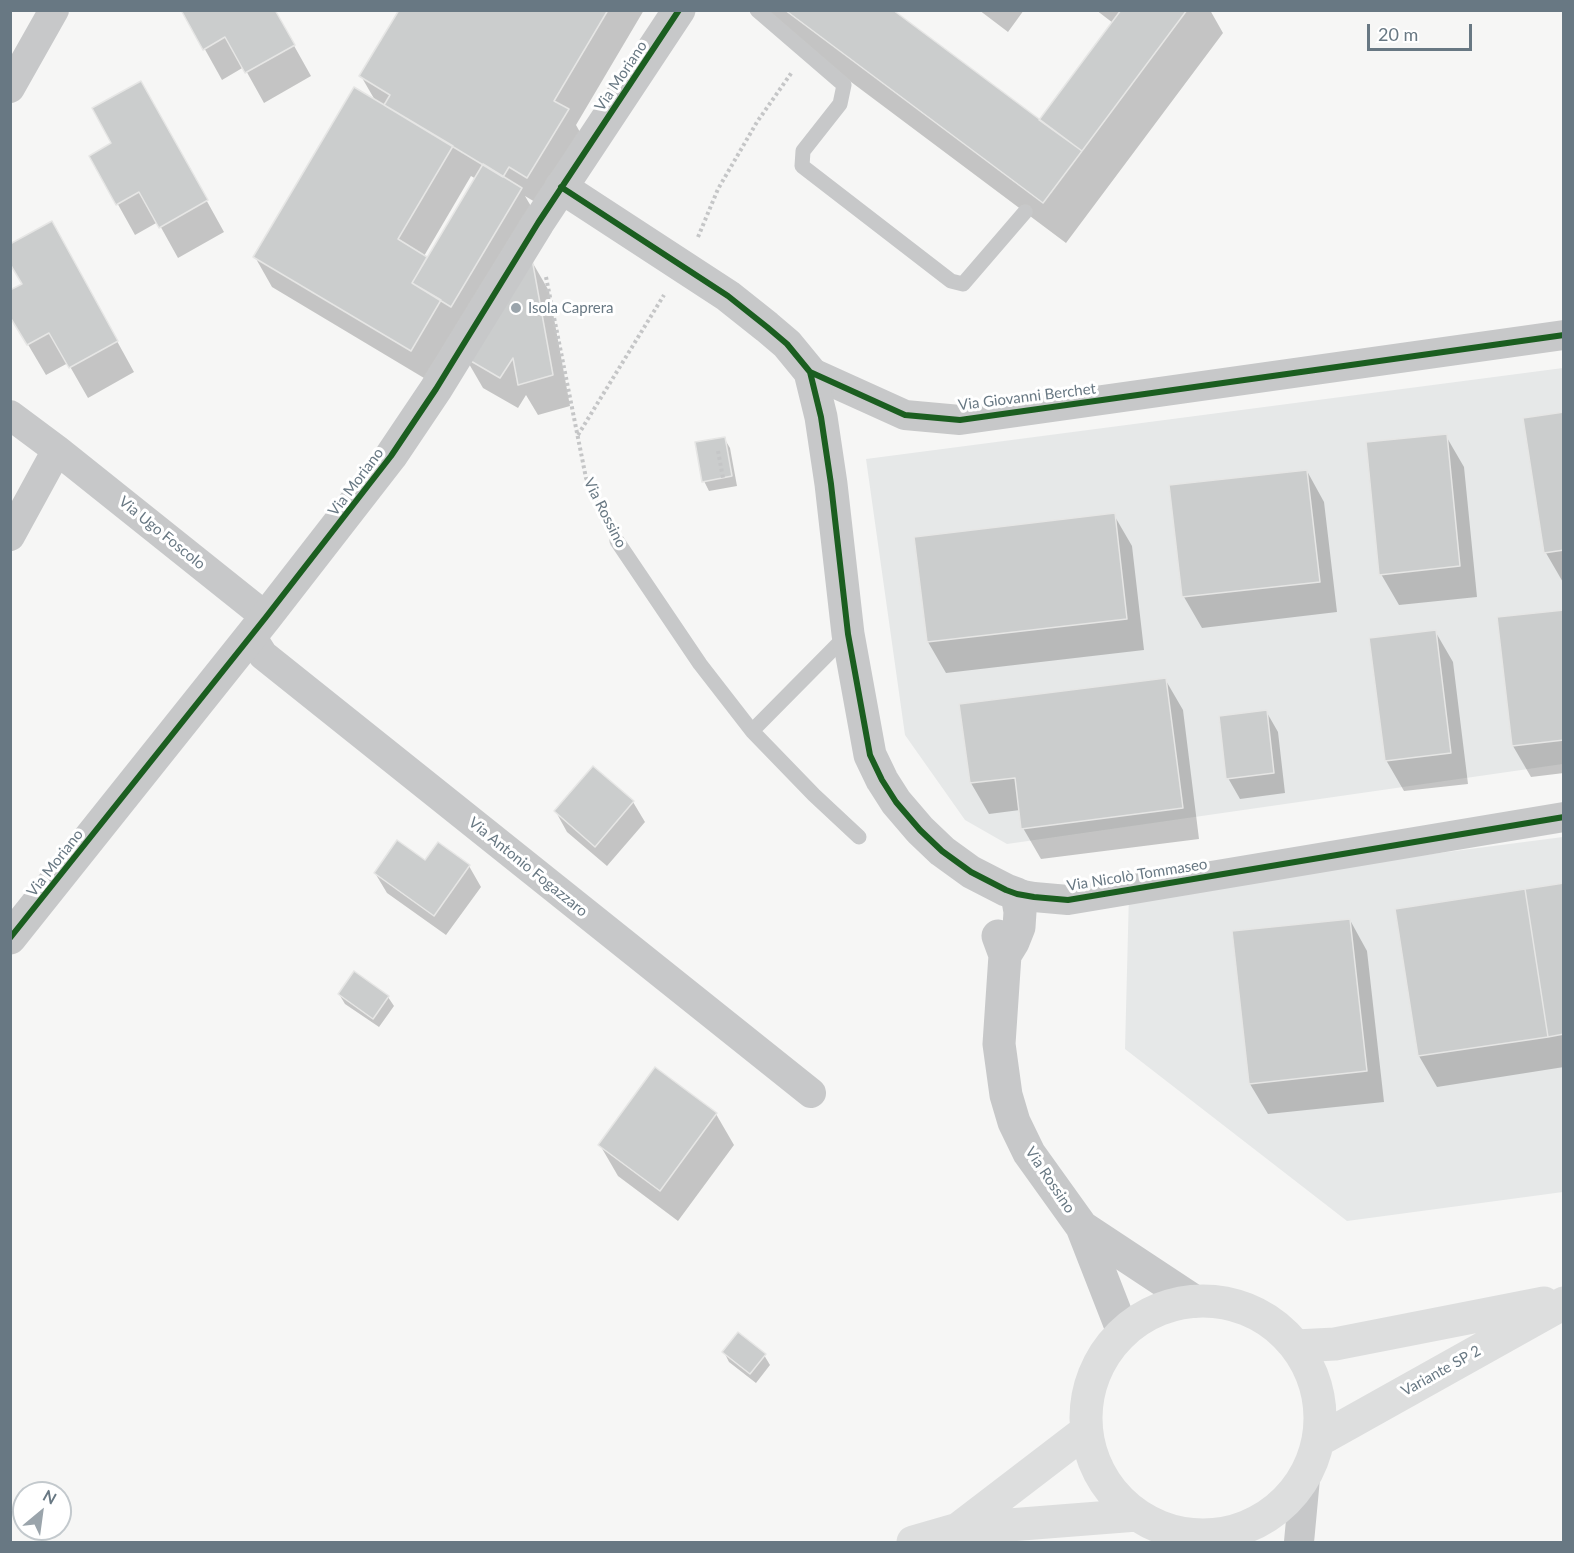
<!DOCTYPE html>
<html>
<head>
<meta charset="utf-8">
<style>
	body { margin:0 }
	#map { position:relative; width:1574px; height:1553px; overflow:hidden; background:#f6f6f5; font-family:Lato,sans-serif }
	canvas { display:block }
	.frame { position:absolute; inset:0; border:12px solid #687883; pointer-events:none }
	.north { position:absolute; left:12px; top:1481px; width:60px; height:60px; box-sizing:border-box; background:#fff; border:2px solid #c3c9cd; border-radius:50%; rotate:29deg; font-size:16px; font-weight:700; line-height:24px; text-align:center; color:#687883 }
	.north::after { content:''; display:block; margin:auto; width:21px; height:27px; background:#9aa4ab; clip-path:polygon(50% 0,100% 100%,50% 72%,0 100%) }
	.scale { position:absolute; left:1367px; top:24px; width:105px; height:27px; box-sizing:border-box; border:3px solid #687883; border-top:0; padding-left:8px; font-size:18px; line-height:21px; white-space:nowrap; color:#687883; -webkit-text-stroke:4px #fff; paint-order:stroke }
</style>
</head>
<body>
<div id="map">
<canvas width="1574" height="1553"></canvas>
<div class="frame"></div>
<div class="north">N</div>
<div class="scale">20 m</div>
</div>
<script>
const g = document.querySelector('canvas').getContext('2d');
g.lineJoin = 'round';
function fillPath(path, color) { g.fillStyle = color; g.fill(path, 'evenodd'); }
const shape = rows => new Path2D(rows.map(r => 'M' + r).join(''));
function strokePath(path, color, width, dash) { g.strokeStyle = color; g.lineWidth = width; g.lineCap = dash ? 'butt' : 'round'; g.setLineDash(dash || []); g.stroke(path); }
function label(font, color, halo, rows, align = 'center') {
  g.font = font + ' Lato,sans-serif'; g.lineWidth = 6; g.setLineDash([]); g.textBaseline = 'middle'; g.strokeStyle = halo; g.fillStyle = color; for (const [text, x, y, turn = 0] of rows) {
    g.save(); g.translate(x, y); g.rotate((+turn || 0) * Math.PI / 180); g.textAlign = isNaN(turn) ? turn : align; if (halo) g.strokeText(text, 0, 0); g.fillText(text, 0, 0); g.restore();
  }
}
fillPath(shape([
	[1563,368,1563,764,1007,844,965,820,905,735,866,459],
	[1563,837,1563,1192,1347,1221,1125,1049,1129,893]
]), '#e6e8e8');
fillPath(shape([
	[183,10,274,10,311,76,264,103,244,67,222,80],
	[400,10,644,10,576,125,585,141,545,208,525,196,539,220,429,381,272,287,255,257,376,102,361,76],
	[471,176,476,179,428,259,424,256],
	[760,10,890,10,1039,122,1113,23,1096,10,1210,10,1223,33,1066,243,763,16],
	[979,10,1024,10,1008,32],
	[158,113,224,232,178,258,158,222,135,235,91,156],
	[69,254,134,372,88,398,68,363,46,375,10,314],
	[531,260,549,291,570,406,538,415,526,395,518,408,483,388,465,357],
	[1564,413,1564,584,1546,553],
	[1446,436,1464,467,1477,597,1399,605,1381,574],
	[724,438,730,448,737,486,709,491,704,481],
	[1307,471,1324,502,1337,612,1202,628,1184,597,1171,487],
	[1114,515,1132,546,1144,650,946,673,928,642],
	[1564,612,1564,773,1531,777,1513,746],
	[1435,631,1453,662,1468,784,1404,791,1386,760],
	[1165,679,1183,710,1199,839,1041,859,1023,828,1020,810,989,814,971,783],
	[1266,711,1278,732,1285,793,1240,799,1228,778],
	[633,802,645,822,607,866,567,832,556,812],
	[426,862,469,866,481,887,446,935,387,893,375,873],
	[1564,885,1564,1067,1437,1087,1419,1056,1396,910],
	[1350,920,1367,951,1384,1102,1268,1114,1250,1084],
	[339,994,388,997,394,1006,379,1027,345,1004],
	[716,1114,734,1145,678,1221,618,1176,600,1145],
	[724,1352,764,1355,770,1365,756,1383,729,1362]
]), '#0003');
const building = shape([
	[181,10,275,10,295,45,245,73,225,37,203,50,181,10],
	[399,10,608,10,554,101,569,109,527,178,509,167,503,177,384,105,390,95,359,76,399,10],
	[785,10,893,10,1082,151,1043,203,785,10],
	[1121,10,1187,10,1082,151,1039,120,1121,10],
	[141,81,208,200,159,228,139,192,116,205,89,156,111,143,92,108,141,81],
	[354,87,453,146,398,239,427,257,412,283,441,300,411,351,253,257,354,87],
	[483,164,522,188,451,307,412,283,483,164],
	[52,221,118,341,69,368,49,333,27,345,10,317,10,290,22,284,10,264,10,244,52,221],
	[532,259,553,375,518,385,513,358,500,378,464,357,532,259],
	[1564,412,1564,550,1544,553,1523,418,1564,412],
	[1447,434,1460,566,1379,575,1366,442,1447,434],
	[725,437,732,476,702,482,695,442,725,437],
	[1307,470,1320,582,1182,597,1169,485,1307,470],
	[1115,513,1127,619,927,642,914,537,1115,513],
	[1564,610,1564,740,1512,746,1497,617,1564,610],
	[1436,630,1451,753,1385,761,1369,638,1436,630],
	[1166,678,1183,808,1021,829,1015,778,970,783,959,704,1166,678],
	[1267,710,1274,773,1226,779,1219,716,1267,710],
	[593,766,634,801,595,847,554,811,593,766],
	[397,840,425,860,438,842,470,865,434,916,374,873,397,840],
	[1564,883,1564,1034,1548,1037,1525,889,1564,883],
	[1525,889,1548,1037,1418,1056,1395,909,1525,889],
	[1350,919,1367,1071,1249,1084,1232,931,1350,919],
	[354,971,389,996,373,1019,338,994,354,971],
	[655,1067,717,1113,660,1191,598,1145,655,1067],
	[738,1332,766,1354,750,1374,722,1352,738,1332]
]);
fillPath(building, '#cbcdcd');
strokePath(building, '#e6e6e5', 1.5);
strokePath(shape([
	[698,237,718,189,757,122,792,72],
	[546,277,586,478,606,519],
	[578,435,664,295],
	[718,451,723,478]
]), '#c5c6c7', 4, [3, 3]);
strokePath(shape([
	[757,10,844,85,840,104,803,151,802,166,951,281,963,284,1025,212],
	[617,541,700,664,752,731,814,795,859,837],
	[752,731,847,635]
]), '#c7c8c9', 15);
strokePath(shape([
	[10,88,54,10],
	[810,372,905,415,960,420,1564,335],
	[10,415,57,450,266,617],
	[10,536,57,450],
	[251,636,263,655,811,1093],
	[1017,894,1034,897,1068,900,1564,817],
	[1202,1536,1209,1542],
	[1299,1542,1305,1478]
]), '#c7c8c9', 30);
strokePath(shape([
	[561,187,728,296,767,327,787,344,810,372,821,417,831,484,848,634,870,755,882,780,896,802,920,830,942,851,971,872,1006,890,1017,894,1020,912,1019,927,1013,942,1005,955],
	[998,936,1005,955,999,1044,1006,1095,1014,1122,1029,1153,1082,1227,1123,1332],
	[10,938,266,617,391,456,436,389,538,223,679,10],
	[1082,1227,1194,1301]
]), '#c7c8c9', 33);
strokePath(shape([
	'1086 1418a117 117 0 1 1 234 0a117 117 0 1 1-234 0Z',
	[1296,1346,1335,1344,1544,1303],
	[1319,1440,1564,1303],
	[958,1529,1086,1431],
	[913,1542,958,1529,1137,1515]
]), '#dddede', 33);
strokePath(shape([
	[561,187,728,296,767,327,787,344,810,372,905,415,960,420,1564,335],
	[810,372,821,417,831,484,848,634,870,755,882,780,896,802,920,830,942,851,971,872,1006,890,1017,894,1034,897,1068,900,1564,817],
	[10,938,266,617,391,456,436,389,538,223,679,10]
]), '#1b5e20', 6);
for (const [x, y, r, color] of [
	[516,308,6,"#9aa4ab"]
]) { const dot = new Path2D(); dot.arc(x, y, r, 0, 2 * Math.PI); g.fillStyle = color; g.fill(dot); strokePath(dot, '#fff', 2); }
label('15px', '#687883', '#fff', [
	["Via Moriano",621,76,-56],
	["Via Giovanni Berchet",1027,397,-7],
	["Via Moriano",356,482,-53],
	["Via Rossino",605,513,63],
	["Via Ugo Foscolo",162,533,39],
	["Via Moriano",55,863,-52],
	["Via Antonio Fogazzaro",528,867,39],
	["Via Nicolò Tommaseo",1137,875,-9],
	["Via Rossino",1050,1180,56],
	["Variante SP 2",1441,1371,-29]
]);
label('15px', '#687883', '#fff', [
	["Isola Caprera",528,308]
], 'left');
</script>
</body>
</html>
